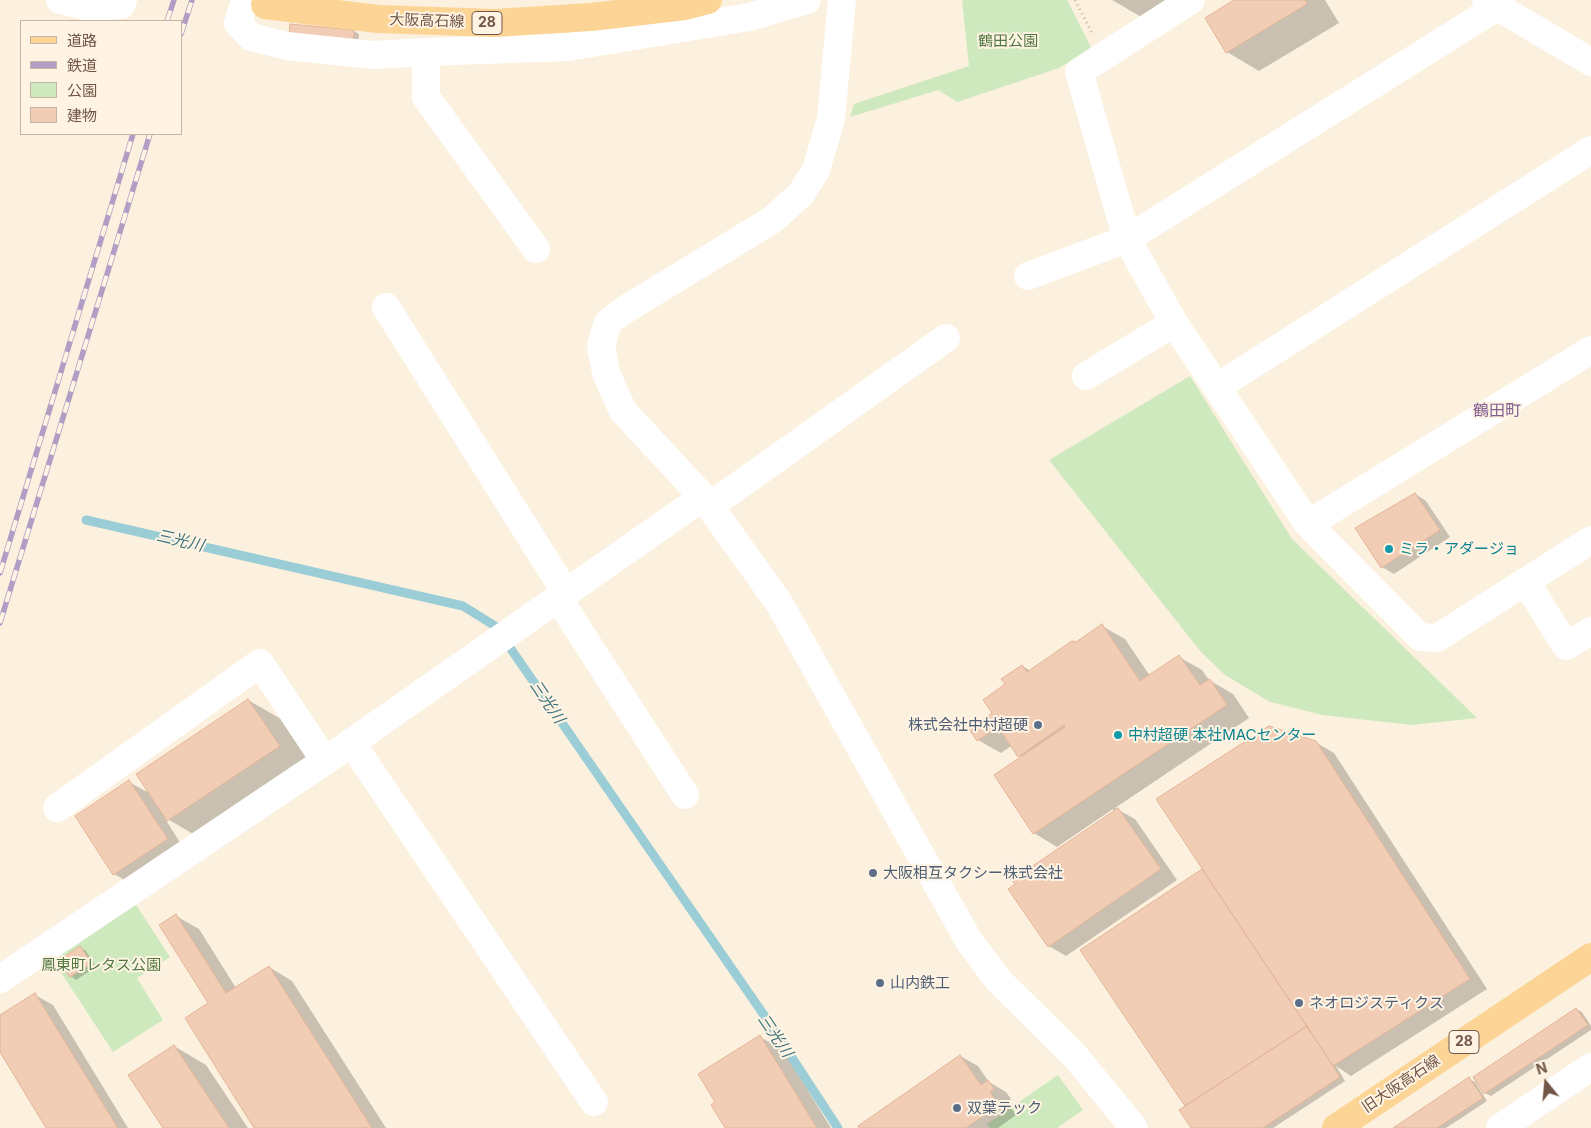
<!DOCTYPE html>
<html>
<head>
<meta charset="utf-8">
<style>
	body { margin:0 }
	#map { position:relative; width:1591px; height:1128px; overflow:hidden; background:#fcf0de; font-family:Inter,"Noto Sans JP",sans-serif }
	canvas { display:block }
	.legend { position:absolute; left:20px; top:20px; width:162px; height:115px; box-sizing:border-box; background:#fff4e4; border:1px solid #c6b5a5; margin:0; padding:6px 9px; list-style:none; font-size:15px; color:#715647 }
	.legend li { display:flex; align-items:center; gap:10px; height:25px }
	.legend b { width:25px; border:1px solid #c6b5a5 }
	.north { position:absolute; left:1521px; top:1058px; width:50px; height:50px; -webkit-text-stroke:4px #fff4e4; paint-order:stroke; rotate:343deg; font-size:14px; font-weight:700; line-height:20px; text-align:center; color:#715647 }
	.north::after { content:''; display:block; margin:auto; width:18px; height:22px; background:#715647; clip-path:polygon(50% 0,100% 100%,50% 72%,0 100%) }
</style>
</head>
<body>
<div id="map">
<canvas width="1591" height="1128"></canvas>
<ul class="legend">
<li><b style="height:6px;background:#fcd596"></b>道路</li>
<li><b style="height:6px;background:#b29ec4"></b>鉄道</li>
<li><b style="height:14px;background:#cfe9be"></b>公園</li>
<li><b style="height:14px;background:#f1cdb6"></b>建物</li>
</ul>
<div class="north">N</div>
</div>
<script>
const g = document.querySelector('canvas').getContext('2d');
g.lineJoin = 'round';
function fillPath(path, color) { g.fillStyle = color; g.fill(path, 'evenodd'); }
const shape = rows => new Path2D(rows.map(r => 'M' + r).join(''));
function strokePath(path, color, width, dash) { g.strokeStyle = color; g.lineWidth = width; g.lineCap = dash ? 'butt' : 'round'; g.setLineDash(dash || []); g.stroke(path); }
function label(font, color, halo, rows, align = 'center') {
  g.font = font + ' Inter,"Noto Sans JP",sans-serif'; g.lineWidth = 4; g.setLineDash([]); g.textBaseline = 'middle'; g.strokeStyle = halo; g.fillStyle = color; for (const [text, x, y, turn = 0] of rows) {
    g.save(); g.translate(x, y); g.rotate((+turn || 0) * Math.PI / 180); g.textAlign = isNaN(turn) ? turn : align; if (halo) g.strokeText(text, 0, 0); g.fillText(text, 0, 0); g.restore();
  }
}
fillPath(shape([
	[962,0,1067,0,1091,47,1076,58,1059,68,957,102,938,90,850,117,854,104,969,66],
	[1190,376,1292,539,1477,718,1412,725,1322,715,1270,702,1225,675,1201,652,1049,460],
	[133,900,170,957,137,978,163,1020,113,1052,49,954],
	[1058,1075,1083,1110,1057,1128,990,1128,987,1124]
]), '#cfe9be');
fillPath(shape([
	[1112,0,1186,0,1150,22],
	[1237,0,1325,0,1339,23,1259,71,1227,52],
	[354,31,359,34,358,46,290,38],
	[1415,494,1426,501,1450,537,1394,574,1382,567],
	[1102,626,1125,639,1150,676,1179,657,1202,670,1209,680,1233,694,1249,718,1115,808,1135,819,1177,880,1066,956,1049,946,1115,811,1113,809,1057,847,1034,833,995,776,1022,758,1011,746,1001,753,978,740,994,713,1006,685,1022,666,1031,671],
	[248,700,281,719,311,764,200,838,164,817,184,849,132,884,114,874,129,782,151,794],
	[1315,742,1334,753,1487,989,1351,1076,1336,1066,1345,1081,1273,1128,1193,1128,1188,1106,1082,950,1203,869],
	[176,916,199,929,236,988,269,967,292,981,386,1128,256,1128,210,1004],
	[81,948,86,951,96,967,76,980,71,976],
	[35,995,53,1005,128,1128,48,1128,0,1050,0,1016],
	[1576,1009,1582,1012,1591,1026,1591,1030,1491,1096,1485,1093],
	[760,1037,783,1050,831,1128,726,1128,717,1103],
	[174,1046,206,1065,248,1128,164,1128],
	[960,1056,978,1066,989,1082,1006,1092,1011,1099,1007,1102,1016,1115,998,1128,861,1128],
	[1469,1079,1475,1082,1487,1101,1446,1128,1396,1128]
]), '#0003');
strokePath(shape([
	[86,520,463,606,495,626,766,1018,838,1128]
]), '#9acdd6', 9);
const building = shape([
	[1234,0,1305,0,1307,4,1226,53,1205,18,1234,0],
	[290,24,354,30,353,44,289,38,290,24],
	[1415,493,1440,530,1381,568,1355,528,1415,493],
	[1102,624,1140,681,1179,655,1200,685,1210,679,1227,705,1033,834,994,775,1065,727,1064,725,1018,757,998,727,977,741,969,729,992,713,983,700,1005,684,1001,679,1022,665,1027,672,1072,641,1076,642,1102,624],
	[248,699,280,746,167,821,136,774,248,699],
	[1269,726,1316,741,1470,979,1333,1066,1156,799,1269,726],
	[129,780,168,839,113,875,75,816,129,780],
	[1118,808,1161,869,1048,947,1008,889,1015,884,1012,880,1118,808],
	[1202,869,1307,1026,1185,1106,1080,950,1202,869],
	[176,914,226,993,269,966,372,1128,254,1128,185,1018,208,1003,159,925,176,914],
	[80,946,92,963,70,977,59,960,80,946],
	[35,993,118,1128,46,1128,0,1052,0,1015,35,993],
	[1576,1008,1588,1025,1484,1094,1473,1077,1576,1008],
	[1307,1026,1340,1077,1263,1128,1191,1128,1179,1110,1307,1026],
	[760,1035,817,1128,725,1128,711,1105,715,1102,698,1074,760,1035],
	[174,1045,229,1128,163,1128,128,1075,174,1045],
	[960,1055,981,1085,988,1080,994,1089,990,1092,999,1105,966,1128,859,1128,858,1126,960,1055],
	[1469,1077,1483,1098,1437,1128,1393,1128,1469,1077]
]);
fillPath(building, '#f1cdb6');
strokePath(building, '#e4b496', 1);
strokePath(shape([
	[1075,0,1092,33]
]), '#d5b19a', 3, [1, 4]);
strokePath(shape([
	[60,0,89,7,121,5,123,0],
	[245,0,238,23,251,37,287,46,373,55,426,52,568,47,749,17,807,0],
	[842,0,831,119,816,170,801,194,772,220,626,309,608,322,601,346,606,373,623,411,703,497,779,603,969,941,999,981,1075,1056,1134,1128],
	[1191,0,1079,72,1127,239,1174,323,1308,524,1420,637,1437,638,1591,540],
	[1486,0,1591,62],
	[426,52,426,97,536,249],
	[1028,276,1127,239,1497,7],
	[386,307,566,593],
	[1086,376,1174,323],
	[1217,387,1591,150],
	[710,506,946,338],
	[1308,524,1591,350],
	[1526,582,1566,646,1591,631],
	[558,598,685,795],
	[351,742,594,1102],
	[57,808,260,663,325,761],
	[0,979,325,761,703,497],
	[1500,1128,1591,1067]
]), '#fff', 28);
strokePath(shape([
	[265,5,378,19,495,23,591,17,685,6,708,0],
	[1336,1128,1591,957]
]), '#fcd596', 28);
const rail = shape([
	[167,21,174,0],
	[181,34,192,0],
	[0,573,133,134],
	[0,623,150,134]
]);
strokePath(rail, '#b29ec4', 5.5);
strokePath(rail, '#fff4e4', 4, [11]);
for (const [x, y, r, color] of [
	[1389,549,5,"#0f9aa8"],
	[1038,725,5,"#5c6f8a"],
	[1118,735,5,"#0f9aa8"],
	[873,873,5,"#5c6f8a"],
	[880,983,5,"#5c6f8a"],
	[1299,1003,5,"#5c6f8a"],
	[957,1108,5,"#5c6f8a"]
]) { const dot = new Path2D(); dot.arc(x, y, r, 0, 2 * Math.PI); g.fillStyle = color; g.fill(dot); strokePath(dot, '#fff4e4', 2); }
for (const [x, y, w] of [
	[487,23,30],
	[1464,1042,30]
]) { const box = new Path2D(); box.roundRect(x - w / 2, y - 11.5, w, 23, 4); g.fillStyle = '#fff4e4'; g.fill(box); strokePath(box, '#715647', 1); }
label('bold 14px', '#715647', null, [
	["28",487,23],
	["28",1464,1042]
]);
label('15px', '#715647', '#fff4e4', [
	["大阪高石線",427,21,2],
	["旧大阪高石線",1401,1084,-34]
]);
label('15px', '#50783f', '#fff4e4', [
	["鶴田公園",1008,41],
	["鳳東町レタス公園",101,965]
]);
label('15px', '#0d838f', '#fff4e4', [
	["ミラ・アダージョ",1399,549],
	["中村超硬 本社MACセンター",1128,735]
], 'left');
label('15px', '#4e5e75', '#fff4e4', [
	["株式会社中村超硬",1028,725,"right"],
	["大阪相互タクシー株式会社",883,873],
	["山内鉄工",890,983],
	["ネオロジスティクス",1309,1003],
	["双葉テック",967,1108]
], 'left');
label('16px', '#846295', '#fff4e4', [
	["鶴田町",1497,411]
]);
label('italic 16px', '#3e747f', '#fff4e4', [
	["三光川",180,541,13],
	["三光川",547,702,56],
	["三光川",775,1036,56]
]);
</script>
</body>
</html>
